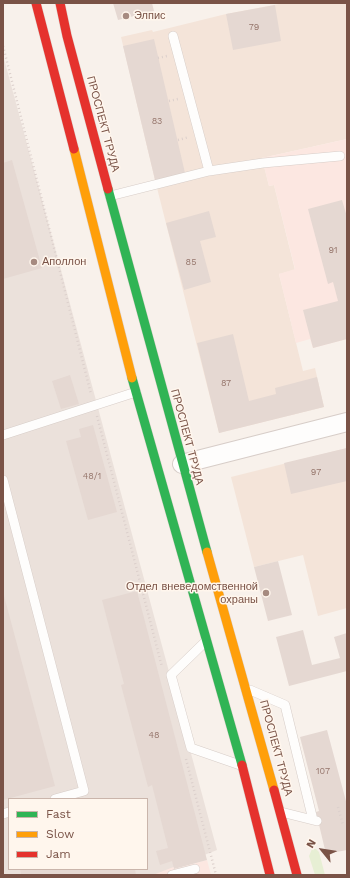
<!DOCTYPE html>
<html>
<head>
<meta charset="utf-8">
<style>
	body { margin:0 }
	#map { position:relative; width:350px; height:878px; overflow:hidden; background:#f8f1eb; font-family:"Work Sans",sans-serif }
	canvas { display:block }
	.frame { position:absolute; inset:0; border:4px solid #7a5347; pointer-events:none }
	.legend { position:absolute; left:8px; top:798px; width:140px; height:72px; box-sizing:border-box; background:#fff6ed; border:1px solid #cab5ab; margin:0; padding:5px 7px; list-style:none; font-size:12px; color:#7a5347 }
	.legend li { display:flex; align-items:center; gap:8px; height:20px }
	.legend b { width:20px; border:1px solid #cab5ab }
	.north { position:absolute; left:302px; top:830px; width:40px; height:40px; -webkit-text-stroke:3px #fff6ed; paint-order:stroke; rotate:300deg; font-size:11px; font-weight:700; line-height:16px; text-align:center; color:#7a5347 }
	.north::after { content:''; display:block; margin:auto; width:14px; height:18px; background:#7a5347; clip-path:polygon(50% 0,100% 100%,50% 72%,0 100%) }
</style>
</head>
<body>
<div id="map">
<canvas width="350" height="878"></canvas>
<div class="frame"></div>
<ul class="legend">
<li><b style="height:5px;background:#30b455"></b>Fast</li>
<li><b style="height:5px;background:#ff9f0a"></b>Slow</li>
<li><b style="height:5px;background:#e5322d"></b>Jam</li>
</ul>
<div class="north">N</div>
</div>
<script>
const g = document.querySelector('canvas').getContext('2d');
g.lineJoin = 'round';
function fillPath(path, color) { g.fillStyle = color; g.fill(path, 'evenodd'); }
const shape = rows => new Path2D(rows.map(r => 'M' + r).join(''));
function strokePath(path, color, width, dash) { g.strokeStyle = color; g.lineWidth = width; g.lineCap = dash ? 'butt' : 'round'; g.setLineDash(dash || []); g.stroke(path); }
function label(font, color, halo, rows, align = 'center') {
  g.font = font + ' "Work Sans",sans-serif'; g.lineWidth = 3; g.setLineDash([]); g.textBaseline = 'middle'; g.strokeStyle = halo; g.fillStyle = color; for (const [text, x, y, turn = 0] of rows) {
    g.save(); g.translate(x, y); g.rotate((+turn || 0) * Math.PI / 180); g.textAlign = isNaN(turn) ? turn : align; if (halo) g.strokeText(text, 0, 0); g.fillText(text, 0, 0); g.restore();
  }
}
fillPath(shape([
	[284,3,347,3,347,139,262,158,269,186,274,185,295,270,279,274,303,371,315,368,324,407,219,433,155,180,121,37,152,30,153,32,226,14],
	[347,448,347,608,318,616,303,555,254,567,231,477]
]), '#f4e4d9');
fillPath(shape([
	[347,139,347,339,313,348,310,339,296,343,279,274,295,269,274,185,269,186,262,158],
	[207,860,211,875,150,875,172,861,174,869]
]), '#fce7e1');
fillPath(shape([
	[3,55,217,850,153,875,3,875],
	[9,799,147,799,147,869,9,869]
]), '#ebe1db');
fillPath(shape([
	[312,849,316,849,319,852,325,875,315,875,309,856]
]), '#e7efd4');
fillPath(shape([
	[113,3,152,3,154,11,118,20],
	[275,5,281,41,233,50,226,14],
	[154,39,185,173,155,180,123,46],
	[12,160,42,268,3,279,3,163],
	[342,200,347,217,347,339,313,348,303,310,338,301,333,282,328,284,308,209],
	[209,211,216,237,200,241,211,282,184,290,166,223],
	[233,334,249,401,276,394,275,388,317,377,324,407,219,433,197,343],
	[70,375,79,404,61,409,52,381],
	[93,425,117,512,88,520,66,441,81,437,79,429],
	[347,448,347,481,291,494,284,463],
	[278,561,292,615,268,621,254,567],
	[137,591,207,860,174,869,172,861,160,865,156,851,168,848,152,785,148,787,121,685,124,684,102,600],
	[3,592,55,786,3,800],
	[303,630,312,665,340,658,334,637,347,633,347,671,289,686,276,637],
	[327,730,347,805,347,850,326,854,316,812,319,811,300,737],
	[20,869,135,869,136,875,21,875]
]), '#e5d8d2');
const lane = shape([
	[173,36,209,171],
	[110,196,209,171,263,163,340,156],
	[3,435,136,392],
	[3,480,84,791,55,799],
	[206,641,171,675,191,748,240,765],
	[250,690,285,705,313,820],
	[281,812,317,821],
	[3,814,9,812],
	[172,875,195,869]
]);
const street = shape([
	[182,464,347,422]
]);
const fast = shape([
	[108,189,207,552],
	[132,378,242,765]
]);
const slow = shape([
	[74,149,132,378],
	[207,552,274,790]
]);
const jam = shape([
	[36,3,74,149],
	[60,3,67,36,108,189],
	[242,765,270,875],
	[274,790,297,875]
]);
strokePath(lane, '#d7cdc8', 10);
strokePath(street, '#d7cdc8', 20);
strokePath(fast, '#d9cec8', 10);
strokePath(slow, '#d9cec8', 10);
strokePath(jam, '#d9cec8', 10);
strokePath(shape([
	[3,46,91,394],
	[158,58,167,56],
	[169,101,178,99],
	[178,140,189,137],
	[97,416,162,667],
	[186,759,216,875],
	[338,807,343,825]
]), '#dcd0cc', 2.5, [1, 3]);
strokePath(lane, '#fefdfc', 9);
strokePath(street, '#fefdfc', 18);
strokePath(fast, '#30b455', 9);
strokePath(slow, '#ff9f0a', 9);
strokePath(jam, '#e5322d', 9);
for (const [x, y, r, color] of [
	[126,16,4,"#a68a80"],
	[34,262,4,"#a68a80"],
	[266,593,4,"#a68a80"]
]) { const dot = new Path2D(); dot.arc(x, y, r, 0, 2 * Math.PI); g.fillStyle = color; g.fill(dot); strokePath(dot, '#fff6ed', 1.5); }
label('9px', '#96766c', null, [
	["79",254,27],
	["83",157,121],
	["91",333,250],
	["85",191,262],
	["87",226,383],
	["97",316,472],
	["48/1",92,476],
	["48",154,735],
	["107",323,771]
]);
label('11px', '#7a5347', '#fff6ed', [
	["Элпис",134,16],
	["Аполлон",42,262],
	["Отдел вневедомственной",258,587,"right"],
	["охраны",258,600,"right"]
], 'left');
label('11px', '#7a5347', '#fff6ed', [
	["ПРОСПЕКТ ТРУДА",103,124,75],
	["ПРОСПЕКТ ТРУДА",187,437,75],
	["ПРОСПЕКТ ТРУДА",276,748,75]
]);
</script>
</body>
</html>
